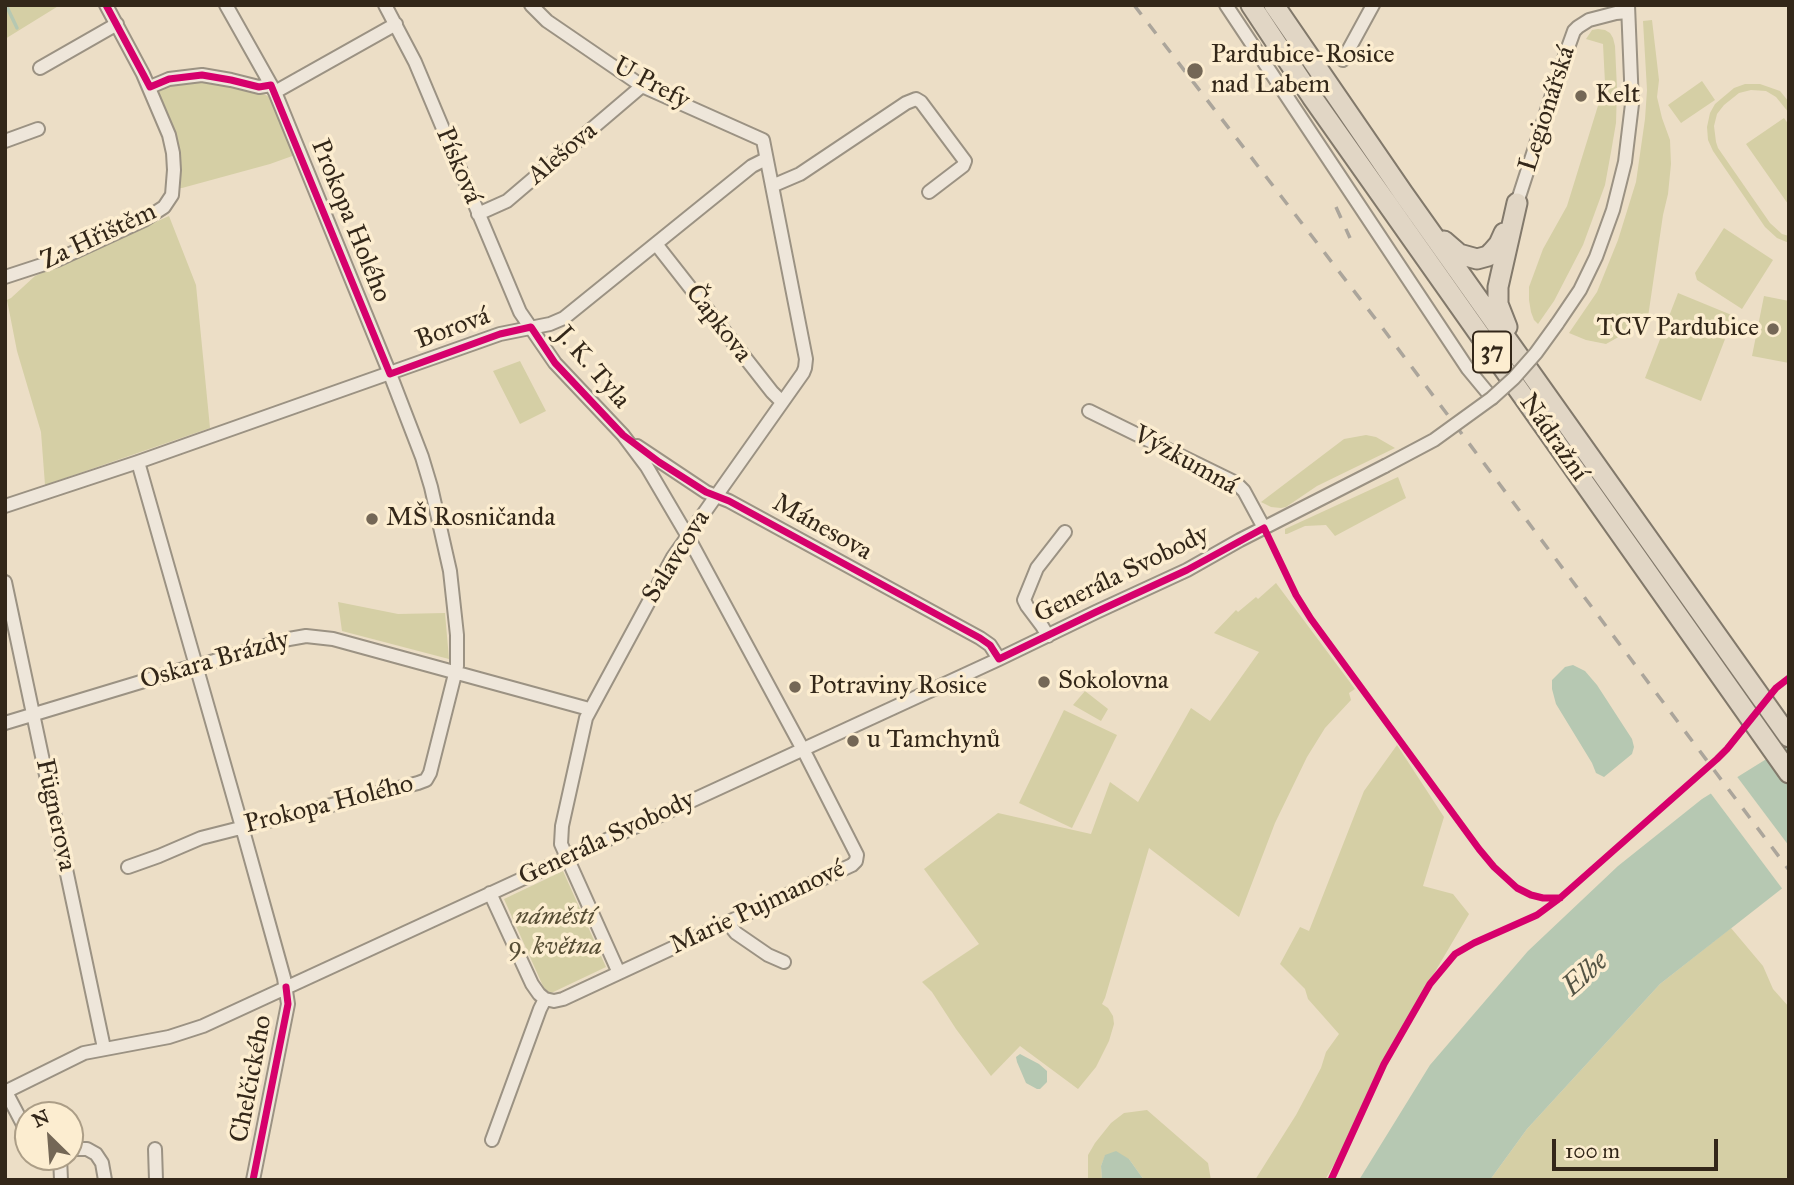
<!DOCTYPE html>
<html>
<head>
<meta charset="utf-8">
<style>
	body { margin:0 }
	#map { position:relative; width:1794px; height:1185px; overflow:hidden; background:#ecdec6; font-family:"IM FELL Great Primer",serif }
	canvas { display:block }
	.frame { position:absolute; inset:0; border:7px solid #332719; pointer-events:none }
	.north { position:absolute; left:14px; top:1101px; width:70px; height:70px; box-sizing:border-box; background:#fcedd0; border:2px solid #ac9e87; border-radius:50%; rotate:335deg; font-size:19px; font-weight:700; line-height:28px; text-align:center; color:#332719 }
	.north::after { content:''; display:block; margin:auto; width:24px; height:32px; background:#746756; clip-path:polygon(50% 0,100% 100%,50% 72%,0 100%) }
	.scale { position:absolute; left:1552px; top:1139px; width:166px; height:32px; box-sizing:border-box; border:4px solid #332719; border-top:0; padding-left:9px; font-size:21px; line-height:24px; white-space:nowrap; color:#332719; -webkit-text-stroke:5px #fcedd0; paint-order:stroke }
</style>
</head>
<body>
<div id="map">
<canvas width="1794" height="1185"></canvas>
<div class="frame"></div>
<div class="north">N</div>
<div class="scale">100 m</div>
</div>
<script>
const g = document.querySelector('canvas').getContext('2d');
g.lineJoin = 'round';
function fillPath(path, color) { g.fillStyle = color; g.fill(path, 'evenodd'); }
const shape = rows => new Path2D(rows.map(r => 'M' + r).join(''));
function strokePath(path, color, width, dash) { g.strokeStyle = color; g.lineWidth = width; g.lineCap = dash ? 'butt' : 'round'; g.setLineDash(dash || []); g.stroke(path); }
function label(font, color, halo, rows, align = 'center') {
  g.font = font + ' "IM FELL Great Primer",serif'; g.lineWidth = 7; g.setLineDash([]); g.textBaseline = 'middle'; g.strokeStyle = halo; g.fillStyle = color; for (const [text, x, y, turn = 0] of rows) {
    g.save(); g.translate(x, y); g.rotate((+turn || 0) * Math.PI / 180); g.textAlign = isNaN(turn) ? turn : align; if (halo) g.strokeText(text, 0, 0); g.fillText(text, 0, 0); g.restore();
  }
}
fillPath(shape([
	[5,5,60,5,5,39],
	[1652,20,1659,80,1657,97,1662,118,1670,140,1671,164,1668,194,1663,215,1648,317,1640,325,1606,344,1586,340,1569,333,1597,292,1618,240,1636,182,1645,119,1647,90,1643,21],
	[1598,29,1605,30,1610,33,1613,38,1615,46,1617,89,1616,123,1611,152,1605,185,1583,245,1554,301,1538,324,1534,320,1531,312,1529,300,1529,287,1543,249,1567,206,1605,83,1603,44,1586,39,1592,30],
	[206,79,261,93,268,96,275,106,295,155,270,164,182,188,177,188,158,95,160,90,164,86],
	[1702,81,1715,100,1681,123,1668,105],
	[1745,84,1760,84,1780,91,1789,102,1789,113,1776,97,1766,91,1751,90,1739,93,1724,105,1717,114,1714,126,1716,142,1718,148,1770,223,1782,234,1789,236,1789,243,1777,238,1765,227,1713,151,1708,140,1707,127,1710,113,1715,104,1734,88],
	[1784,118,1789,125,1788,204,1746,144],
	[169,216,196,285,210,428,45,485,41,432,17,351,7,300,11,298,35,276],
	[1724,228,1773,260,1742,309,1697,280,1695,273],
	[1678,293,1734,316,1701,401,1645,378],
	[1764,296,1789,301,1789,363,1752,356],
	[520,361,546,411,520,424,493,371],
	[1366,435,1376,437,1395,448,1317,486,1286,507,1281,508,1271,507,1261,502,1344,439],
	[1398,477,1406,498,1335,536,1326,525,1305,526,1287,534,1285,534,1285,529],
	[1276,583,1355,689,1349,693,1351,700,1325,728,1307,757,1275,823,1239,917,1149,848,1105,998,1102,1004,1108,1008,1113,1016,1114,1024,1109,1041,1096,1067,1078,1089,1020,1046,991,1076,956,1029,932,992,922,982,979,944,924,869,998,813,1091,834,1110,782,1138,802,1191,708,1210,721,1259,652,1214,633,1236,610,1238,612,1256,597,1258,599],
	[338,602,398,614,445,613,449,659,342,631],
	[1085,691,1108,709,1101,721,1073,705],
	[1064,710,1117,735,1072,828,1019,803],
	[1397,745,1444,817,1423,886,1453,894,1469,914,1379,1067,1340,1154,1325,1180,1255,1180,1296,1115,1321,1068,1326,1052,1339,1034,1308,999,1305,989,1280,964,1300,927,1309,931,1364,791],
	[563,871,606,967,547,995,504,899],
	[1731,928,1763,966,1773,989,1789,1007,1789,1180,1490,1180,1527,1129,1660,984],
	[1147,1110,1208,1163,1211,1180,1144,1180,1129,1159,1105,1156,1101,1166,1102,1180,1088,1180,1088,1155,1095,1143,1111,1123,1124,1113]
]), '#d5cfa5');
fillPath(shape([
	[1573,665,1585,671,1597,685,1632,739,1634,747,1632,754,1604,777,1596,773,1592,763,1556,704,1552,689,1552,680,1565,667],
	[1789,745,1789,883,1660,984,1527,1129,1490,1180,1359,1180,1430,1065,1528,951,1618,866,1702,799],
	[1020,1054,1039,1064,1047,1071,1047,1082,1040,1089,1037,1089,1026,1083,1017,1062,1016,1057],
	[1116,1151,1129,1159,1144,1180,1102,1180,1101,1166,1105,1155]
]), '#b6c8b2');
fillPath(shape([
	[1735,774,1789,846,1789,888,1784,891,1709,791]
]), '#ecdec6');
strokePath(shape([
	[6,5,17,28]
]), '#b6c8b2', 3.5);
const street = shape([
	[385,5,415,62,520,312,555,363,623,435,647,467,687,535,807,757,857,855,856,861,852,865,722,925,563,999,554,1001,545,999],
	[531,5,547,21,642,86,763,140,806,359,805,368,803,373,673,557,586,718,562,826,561,844,619,973],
	[1226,5,1468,369,1492,398],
	[1343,60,1373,5],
	[40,68,117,24],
	[150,87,169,79,202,75,231,80,259,87,271,85],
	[275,92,396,24],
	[5,141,38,129],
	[772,186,800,174,906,103,916,99,921,102,965,161,963,166,929,192],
	[1517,203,1561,67,1574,31,1578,27,1589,20,1616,13,1628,12],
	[478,214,507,201,642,86],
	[656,244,772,392,782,402],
	[5,277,57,260,144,220,164,207,172,195,174,170,173,153,169,135,143,74,106,5],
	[1557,324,1580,290,1596,257,1613,210,1625,162,1632,104,1628,5],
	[1089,411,1236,483,1244,491,1264,528],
	[637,446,706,492,729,501,980,638,990,645,999,659],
	[138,462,242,827,284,978,288,1004,253,1180],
	[5,506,138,462,500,334,550,324,564,318,752,166,766,159],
	[5,582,104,1048],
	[1048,636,1042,626,1027,606,1024,600,1037,568,1065,532],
	[5,723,187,668,214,661,289,639,306,636,333,639,589,709],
	[128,867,159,856,201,838,418,783,426,780,430,773,457,666,457,635,450,571,431,487,422,457,390,374,275,92,226,5],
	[490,893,532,984,539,994,545,999],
	[728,923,736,933,768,955,784,962],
	[5,1092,84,1053,169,1037,203,1026,999,659,1096,612,1187,570,1240,540,1385,466],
	[6,1092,28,1134],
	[492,1140,540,1009,545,999],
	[70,1149,87,1149,96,1154,102,1163,105,1180],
	[155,1149,156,1180],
	[60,1157,61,1180]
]);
const primary = shape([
	[1251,5,1312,97,1789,773],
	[1274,5,1403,193,1789,737],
	[1444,241,1459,254,1477,259,1488,256,1492,252,1499,244,1504,233],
	[1507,327,1498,304,1498,287,1517,203]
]);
strokePath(street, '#9b9283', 16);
strokePath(primary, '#82796b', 23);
strokePath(street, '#eee6da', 12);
strokePath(primary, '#e1d6c5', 19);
strokePath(shape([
	[1134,5,1384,330,1789,870],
	[1336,207,1350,238]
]), '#aba59b', 3.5, [12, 12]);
const streetBridge = shape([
	[1385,466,1434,440,1492,398,1514,378,1536,353,1557,324]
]);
strokePath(streetBridge, '#9b9283', 16, []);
strokePath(streetBridge, '#eee6da', 12);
strokePath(shape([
	[106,5,150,87,169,79,202,75,231,80,259,87,271,85,390,374,500,334,531,327,555,363,623,435,659,462,706,492,729,501,980,638,990,645,999,659,1096,612,1187,570,1264,528,1296,595,1311,619,1479,849,1494,867,1517,888,1531,895,1543,898,1560,898],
	[253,1180,288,1004,286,987],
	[1331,1180,1384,1064,1430,984,1455,954,1474,943,1537,915,1560,898,1717,759,1727,749,1776,688,1789,678]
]), '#d6006c', 7);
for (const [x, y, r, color] of [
	[1195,71,9,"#746756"],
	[1581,96,7,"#746756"],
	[1773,329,7,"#746756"],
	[372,519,7,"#746756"],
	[1044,682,7,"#746756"],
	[795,687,7,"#746756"],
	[853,741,7,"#746756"]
]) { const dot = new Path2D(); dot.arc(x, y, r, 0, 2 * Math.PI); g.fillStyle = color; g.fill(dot); strokePath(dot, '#fcedd0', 2.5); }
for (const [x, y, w] of [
	[1492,352,38]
]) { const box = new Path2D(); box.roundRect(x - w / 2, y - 20.5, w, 41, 5); g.fillStyle = '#fcedd0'; g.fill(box); strokePath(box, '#332719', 2); }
label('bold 24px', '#332719', null, [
	["37",1492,352]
]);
label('26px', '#332719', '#fcedd0', [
	["Pardubice-Rosice",1211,56],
	["nad Labem",1211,86],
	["Kelt",1595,96],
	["TCV Pardubice",1759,329,"right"],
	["MŠ Rosničanda",386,519],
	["Sokolovna",1058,682],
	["Potraviny Rosice",809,687],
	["u Tamchynů",867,741]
], 'left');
label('26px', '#332719', '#fcedd0', [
	["U Prefy",651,84,28],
	["Legionářská",1548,109,-72],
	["Alešova",563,154,-40],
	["Písková",458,166,67],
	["Prokopa Holého",350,221,68],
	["Za Hřištěm",99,237,-25],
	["Čapkova",718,324,52],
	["Borová",453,329,-20],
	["J. K. Tyla",592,368,49],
	["Nádražní",1553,438,55],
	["Výzkumná",1185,461,29],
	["Mánesova",822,528,29],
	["Salavcova",677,557,-58],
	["Generála Svobody",1122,575,-26],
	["Oskara Brázdy",215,661,-16],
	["Prokopa Holého",329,805,-14],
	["Fügnerova",55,815,78],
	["Generála Svobody",607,839,-25],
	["Marie Pujmanové",758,908,-25],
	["Chelčického",252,1079,-79]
]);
label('italic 26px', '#574e35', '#fcedd0', [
	["náměstí",555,918],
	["9. května",555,948]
]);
label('italic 28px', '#535444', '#fcedd0', [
	["Elbe",1586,975,-42]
]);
</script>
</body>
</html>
